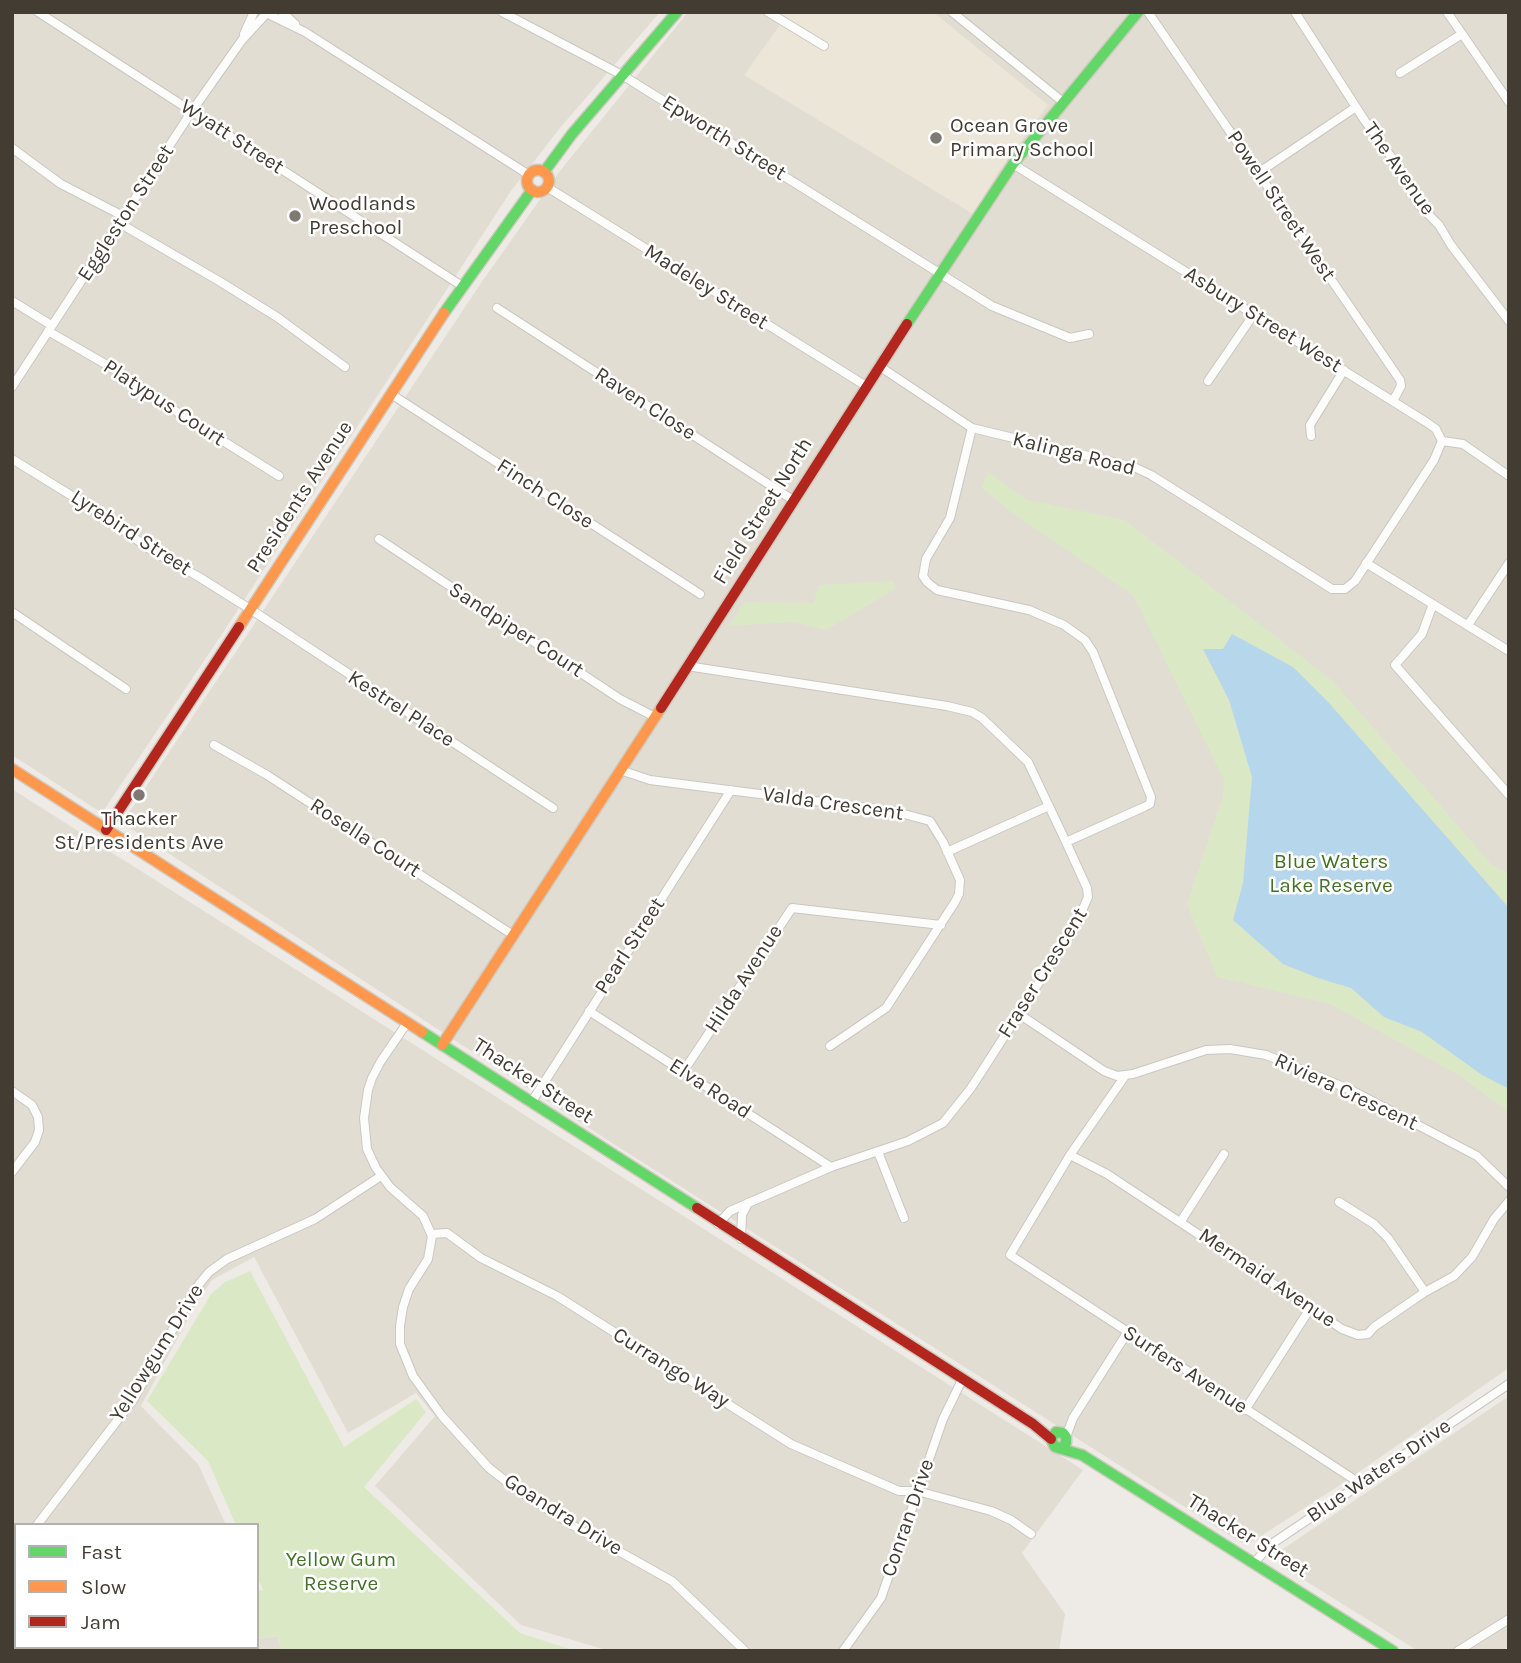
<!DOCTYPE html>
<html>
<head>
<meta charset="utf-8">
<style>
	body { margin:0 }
	#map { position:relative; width:1521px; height:1663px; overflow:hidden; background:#eeebe6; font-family:Karla,sans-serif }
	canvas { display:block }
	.frame { position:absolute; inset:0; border:14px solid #423c33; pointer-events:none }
	.legend { position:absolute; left:14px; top:1523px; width:245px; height:126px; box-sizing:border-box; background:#fff; border:2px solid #b3b1ad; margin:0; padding:9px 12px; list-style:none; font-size:21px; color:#423c33 }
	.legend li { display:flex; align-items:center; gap:14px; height:35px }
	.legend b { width:35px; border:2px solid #b3b1ad }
</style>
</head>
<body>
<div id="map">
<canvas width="1521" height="1663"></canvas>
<div class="frame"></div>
<ul class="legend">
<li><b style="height:9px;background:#63d668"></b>Fast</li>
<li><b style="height:9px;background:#ff974d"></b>Slow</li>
<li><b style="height:9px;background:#b3261e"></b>Jam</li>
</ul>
</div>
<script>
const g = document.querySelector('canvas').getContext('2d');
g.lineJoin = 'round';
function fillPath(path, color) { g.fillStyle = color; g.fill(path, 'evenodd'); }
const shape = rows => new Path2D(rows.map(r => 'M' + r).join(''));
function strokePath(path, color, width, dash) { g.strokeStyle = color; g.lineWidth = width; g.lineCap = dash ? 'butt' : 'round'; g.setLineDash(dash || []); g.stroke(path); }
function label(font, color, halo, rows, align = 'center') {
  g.font = font + ' Karla,sans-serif'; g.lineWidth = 5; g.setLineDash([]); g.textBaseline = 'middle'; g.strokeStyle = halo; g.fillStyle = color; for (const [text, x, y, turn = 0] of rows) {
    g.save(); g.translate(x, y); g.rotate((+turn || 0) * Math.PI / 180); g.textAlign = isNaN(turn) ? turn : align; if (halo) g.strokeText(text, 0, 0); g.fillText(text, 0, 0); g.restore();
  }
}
fillPath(shape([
	[12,12,660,12,560,128,511,191,222,634,102,813,12,755],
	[688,12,1509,12,1509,1368,1337,1487,1250,1543,1240,1542,609,1141,122,823,481,283,560,171],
	[12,789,1083,1470,1022,1553,1065,1614,1059,1651,610,1651,521,1625,375,1486,435,1416,416,1393,348,1433,254,1257,212,1280,197,1302,141,1406,198,1464,226,1525,16,1525,16,1647,151,1647,148,1651,12,1651],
	[1509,1396,1509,1651,1418,1651,1280,1565,1277,1553],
	[278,1636,281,1651,233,1651,239,1647,257,1647,257,1639]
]), '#e2ddd3');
fillPath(shape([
	[777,12,933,12,1048,105,999,171,973,214,744,75,785,18]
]), '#ece6d8');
fillPath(shape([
	[988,472,1027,500,1125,520,1332,680,1491,864,1509,874,1509,1112,1460,1076,1330,1004,1217,977,1187,904,1223,796,1224,780,1133,595,1016,516,982,488],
	[894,581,895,589,826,630,794,622,729,626,744,602,814,603,819,585],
	[250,1271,344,1447,416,1399,426,1412,364,1487,520,1633,576,1651,281,1651,278,1636,257,1639,257,1591,263,1590,257,1576,257,1525,236,1525,208,1461,147,1401,211,1294,225,1282],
	[163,1647,239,1647,233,1651,160,1651]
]), '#dbe8c6');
fillPath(shape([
	[1232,634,1293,667,1329,703,1509,908,1509,1089,1482,1075,1422,1032,1384,1017,1351,988,1318,978,1283,964,1233,920,1243,883,1252,777,1229,700,1203,649,1223,649]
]), '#b6d6ec');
const street = shape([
	[38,12,462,286],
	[282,12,295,24],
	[502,12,622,75,992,306,1070,338,1089,334],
	[768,12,824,46],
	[952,12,1063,102],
	[1148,12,1400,380,1401,386,1393,401],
	[1295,12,1365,121,1392,158,1419,205,1439,225,1451,245,1509,321],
	[1447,12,1509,102],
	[268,14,305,32,529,175],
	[244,34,254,12],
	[1400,73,1462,34],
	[12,148,61,184,123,216],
	[1013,164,1426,422,1436,429,1442,441],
	[1258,173,1356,107],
	[547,187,866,386],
	[119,223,219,281,277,317,345,367],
	[12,301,51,325],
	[497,308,793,500],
	[48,331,126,376,183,416,279,476],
	[879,366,972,428,1134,467,1151,475,1332,589,1345,589,1355,581,1434,460,1442,441],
	[1208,381,1254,314],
	[12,387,192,111,242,40,265,15],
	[391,394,700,594],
	[972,428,950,518,926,559,923,576,927,582,937,590,1029,610,1064,625,1085,640,1093,652,1151,797,1150,804,1144,807,1066,842],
	[1311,436,1310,425,1344,370],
	[1442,441,1463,444,1509,476],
	[12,459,98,512,154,552,199,577,250,609,553,808],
	[379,539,620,699,655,717],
	[1366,563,1509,651],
	[1433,604,1422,634,1395,665,1509,795],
	[12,612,126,689],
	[1468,625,1509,563],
	[687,666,947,706,972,712,982,718,1028,762,1066,842,1087,888,1088,897,1076,925,971,1088,943,1123,908,1141,831,1167,730,1211,718,1224],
	[214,745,267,775,513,935],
	[620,770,650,780,893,811,930,821,943,842,960,880,959,894,955,902,886,1008,830,1046],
	[947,852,1049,806],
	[589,1011,831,1167],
	[1019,1014,1104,1071,1117,1076,1133,1074,1206,1050,1230,1049,1266,1055,1351,1090,1477,1156,1509,1187],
	[407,1023,381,1061,372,1078,368,1090,364,1118,367,1149,376,1168,390,1187,423,1216,432,1236,428,1259,409,1289,403,1307,400,1326,400,1344,413,1376,442,1416,489,1468,516,1489,572,1525,672,1581,745,1651],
	[683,1072,792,908,941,925],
	[1125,1076,1070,1155,1010,1255,1361,1484],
	[12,1091,32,1105,38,1117,39,1130,35,1142,12,1172],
	[531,1103,731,790],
	[878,1152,904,1218],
	[1070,1155,1107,1174,1342,1329,1358,1335,1368,1334,1374,1327,1425,1292,1454,1276,1472,1257,1494,1219,1509,1201],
	[1339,1202,1374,1224,1388,1238,1425,1292],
	[1181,1221,1224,1154],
	[431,1234,447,1233,481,1258,557,1296,791,1444,899,1491,917,1491,991,1511,1011,1520,1031,1534],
	[741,1239,742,1215,748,1203],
	[1245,1410,1311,1307],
	[1066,1437,1073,1418,1127,1333],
	[37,1525,133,1400,196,1288,209,1272,227,1259,315,1219,381,1176],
	[1254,1563,1270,1545,1509,1384],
	[12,1578,16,1570],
	[843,1651,881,1598,943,1419,962,1380],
	[1458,1651,1509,1619]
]);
const fast = shape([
	[544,172,572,134,677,12],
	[444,313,532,190],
	[907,324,1013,164,1138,12],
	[422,1032,697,1208],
	[1061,1448,1066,1443,1066,1437,1063,1433,1056,1432,1051,1439,1055,1447,1082,1455,1393,1651]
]);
const slow = shape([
	'527 181a11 11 0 1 1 22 0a11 11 0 1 1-22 0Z',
	[239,627,444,313],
	[12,769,422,1032],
	[442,1045,661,708]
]);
const jam = shape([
	[661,708,907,324],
	[106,830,239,627],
	[697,1208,1033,1424,1051,1439]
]);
strokePath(street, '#cac7c2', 10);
strokePath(fast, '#cfcabe', 13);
strokePath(slow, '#cfcabe', 13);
strokePath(jam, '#cfcabe', 13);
strokePath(street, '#fcfcfb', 8);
strokePath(fast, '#63d668', 10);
strokePath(slow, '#ff974d', 10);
strokePath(jam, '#b3261e', 10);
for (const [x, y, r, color] of [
	[936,138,7,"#7e7972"],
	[295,216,7,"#7e7972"],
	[139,795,7,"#7e7972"]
]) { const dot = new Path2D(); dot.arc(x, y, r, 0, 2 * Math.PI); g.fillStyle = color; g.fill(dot); strokePath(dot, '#fff', 2.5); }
label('21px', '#423c33', '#fff', [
	["Ocean Grove",950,126],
	["Primary School",950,150],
	["Woodlands",309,204],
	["Preschool",309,228],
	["Thacker",139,819,"center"],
	["St/Presidents Ave",139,843,"center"]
], 'left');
label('21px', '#423c33', '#fff', [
	["Wyatt Street",232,137,33],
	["Epworth Street",724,138,32],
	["The Avenue",1399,169,55],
	["Powell Street West",1281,206,56],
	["Eggleston Street",126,213,-57],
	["Madeley Street",706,287,32],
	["Asbury Street West",1263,320,32],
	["Platypus Court",164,403,33],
	["Raven Close",645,404,33],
	["Kalinga Road",1074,454,14],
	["Finch Close",545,494,33],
	["Presidents Avenue",300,497,-57],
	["Field Street North",763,511,-58],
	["Lyrebird Street",131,533,33],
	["Sandpiper Court",516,630,33],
	["Kestrel Place",401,709,33],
	["Valda Crescent",833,804,8],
	["Rosella Court",365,838,33],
	["Pearl Street",630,946,-57],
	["Fraser Crescent",1043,973,-58],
	["Hilda Avenue",744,979,-57],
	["Thacker Street",533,1081,33],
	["Elva Road",710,1089,33],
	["Riviera Crescent",1346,1092,25],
	["Mermaid Avenue",1267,1278,34],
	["Yellowgum Drive",157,1353,-58],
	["Currango Way",671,1368,32],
	["Surfers Avenue",1185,1370,33],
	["Blue Waters Drive",1379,1471,-34],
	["Goandra Drive",563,1515,32],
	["Conran Drive",908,1518,-71],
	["Thacker Street",1248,1536,32]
]);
label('21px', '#447228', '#fff', [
	["Blue Waters",1331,862],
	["Lake Reserve",1331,886],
	["Yellow Gum",341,1560],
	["Reserve",341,1584]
]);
</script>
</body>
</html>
